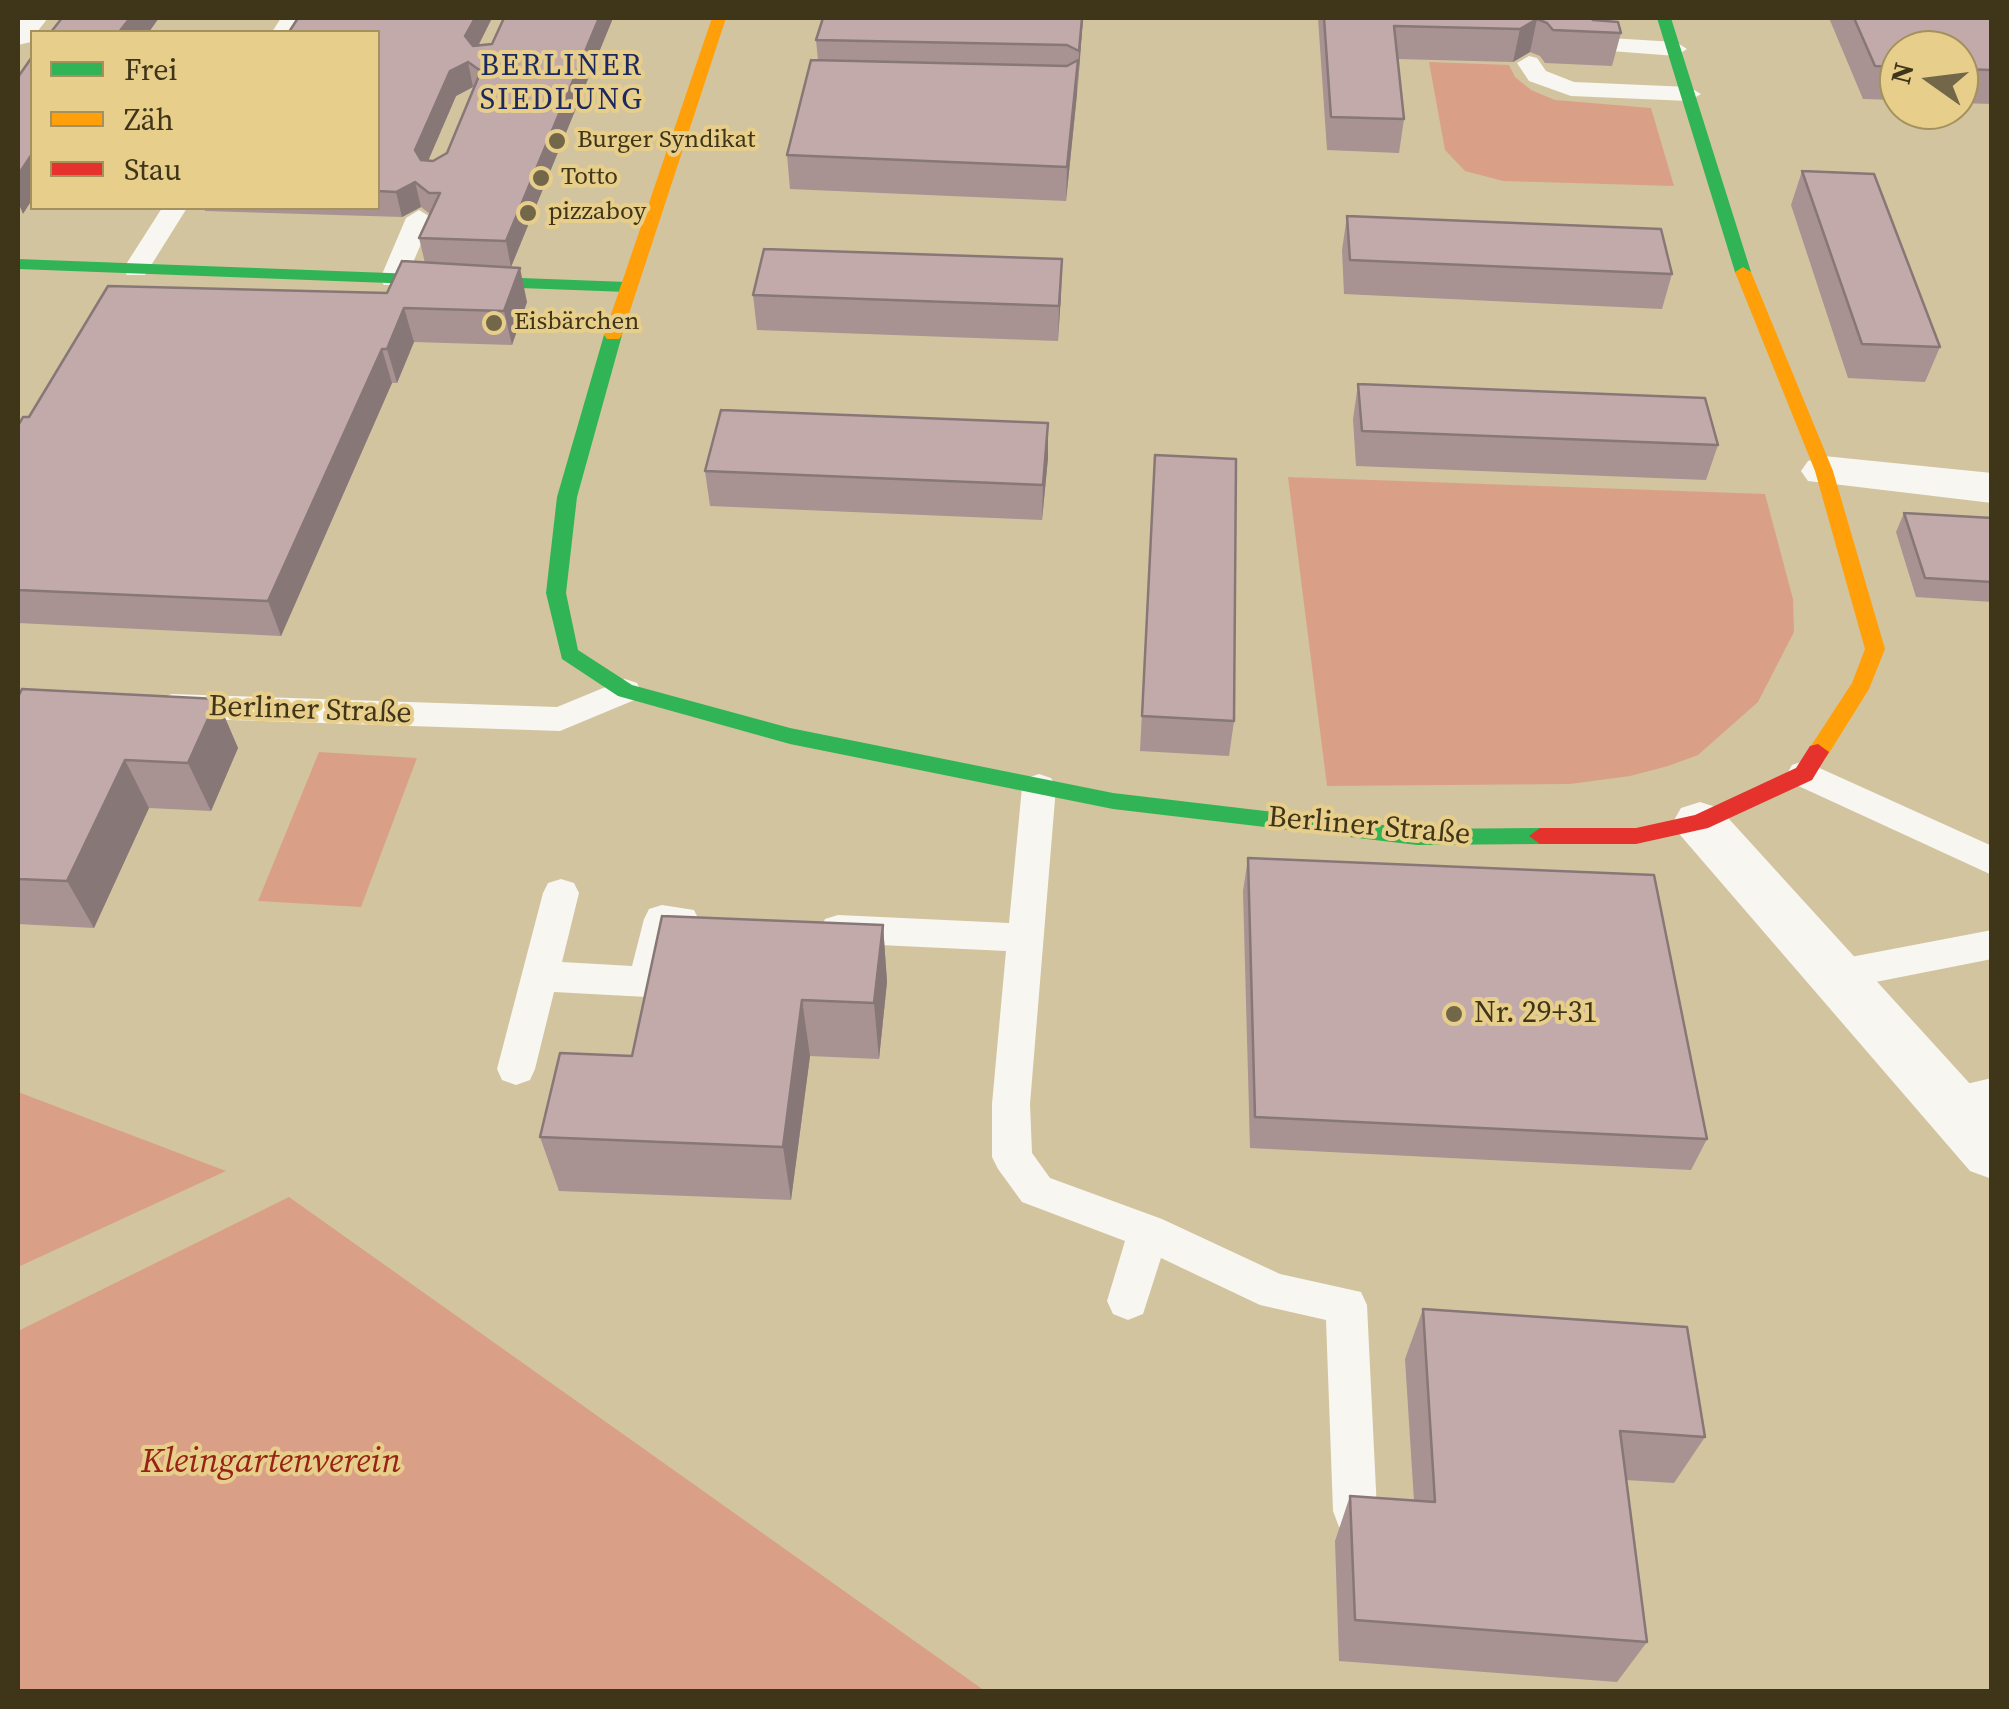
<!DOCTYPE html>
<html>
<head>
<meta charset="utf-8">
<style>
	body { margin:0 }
	#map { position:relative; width:2009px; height:1709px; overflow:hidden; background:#d2c49f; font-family:"Source Serif 4",serif }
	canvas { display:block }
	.frame { position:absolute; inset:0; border:20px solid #3f3519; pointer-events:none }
	.legend { position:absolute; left:30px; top:30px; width:350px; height:180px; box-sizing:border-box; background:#e7ce8a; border:2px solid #a4915d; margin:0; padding:12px 18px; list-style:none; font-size:30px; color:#3f3519 }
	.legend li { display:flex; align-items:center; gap:20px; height:50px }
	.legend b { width:50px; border:2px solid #a4915d }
	.north { position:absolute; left:1879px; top:30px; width:100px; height:100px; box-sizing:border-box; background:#e7ce8a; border:2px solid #a4915d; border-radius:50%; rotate:284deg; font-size:28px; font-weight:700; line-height:40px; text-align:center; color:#3f3519 }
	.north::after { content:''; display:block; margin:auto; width:35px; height:45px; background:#726748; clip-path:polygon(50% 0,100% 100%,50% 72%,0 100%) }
</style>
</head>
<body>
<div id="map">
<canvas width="2009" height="1709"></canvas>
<div class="frame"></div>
<ul class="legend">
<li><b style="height:12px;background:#30b455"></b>Frei</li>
<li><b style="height:12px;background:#ff9f0a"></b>Zäh</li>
<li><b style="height:12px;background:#e5322d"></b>Stau</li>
</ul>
<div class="north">N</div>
</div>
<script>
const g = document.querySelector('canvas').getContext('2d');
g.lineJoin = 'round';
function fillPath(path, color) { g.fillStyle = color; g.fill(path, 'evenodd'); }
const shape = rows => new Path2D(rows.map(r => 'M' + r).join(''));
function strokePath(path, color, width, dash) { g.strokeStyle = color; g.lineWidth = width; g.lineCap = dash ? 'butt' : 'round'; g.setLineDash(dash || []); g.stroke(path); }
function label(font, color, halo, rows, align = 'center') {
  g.font = font + ' "Source Serif 4",serif'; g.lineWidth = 8; g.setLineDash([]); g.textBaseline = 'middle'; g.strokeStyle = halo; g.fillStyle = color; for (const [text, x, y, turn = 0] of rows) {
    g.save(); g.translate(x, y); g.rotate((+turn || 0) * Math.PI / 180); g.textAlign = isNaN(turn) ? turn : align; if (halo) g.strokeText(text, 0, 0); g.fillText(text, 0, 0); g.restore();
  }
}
fillPath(shape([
	[1429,62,1509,65,1515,77,1531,90,1555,100,1651,108,1674,186,1503,181,1465,171,1445,150],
	[1288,477,1765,494,1793,599,1794,632,1758,702,1698,755,1668,766,1630,776,1570,784,1327,786],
	[319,752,417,758,361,907,258,901],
	[18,1092,226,1171,18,1267],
	[289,1197,985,1691,18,1691,18,1331]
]), '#daa087');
fillPath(shape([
	[281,18,303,18,294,32,272,32,281,18],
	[1593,37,1676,42,1687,49,1676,56,1585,49,1582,44,1593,37],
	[1529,56,1537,58,1546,71,1574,82,1689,87,1701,94,1689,101,1571,96,1529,81,1517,63,1529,56],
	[162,208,187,208,145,275,127,275,123,269,162,208],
	[419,210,432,218,406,279,402,285,384,285,380,279,406,218,419,210],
	[625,679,637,683,641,691,637,699,560,731,172,718,160,714,156,706,160,698,172,694,557,707,625,679],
	[1804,761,1992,846,1992,875,1792,783,1787,774,1792,765,1804,761],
	[1039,774,1051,778,1056,787,1030,1104,1032,1153,1050,1178,1162,1219,1280,1274,1361,1292,1367,1305,1377,1511,1371,1527,1355,1533,1339,1527,1333,1511,1326,1320,1260,1305,1161,1258,1143,1314,1128,1320,1113,1314,1107,1301,1125,1241,1022,1202,998,1169,992,1157,992,1104,1006,951,838,943,825,939,820,929,825,919,838,915,1009,923,1022,787,1027,778,1039,774],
	[561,879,574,883,579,893,562,962,632,966,644,919,649,909,662,905,694,910,699,920,694,930,677,934,660,993,647,997,554,992,535,1069,530,1080,516,1085,502,1080,497,1069,543,893,548,883,561,879],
	[1992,930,1992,959,1835,990,1822,985,1817,975,1822,965,1835,960,1992,930],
	[1992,1078,1992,1110,1950,1119,1936,1115,1931,1103,1936,1091,1992,1078]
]), '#f8f6f1');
fillPath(shape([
	[18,18,48,18,37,32,32,32,31,42,18,45,18,18],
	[1824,456,1992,473,1992,503,1808,481,1801,471,1808,461,1824,456],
	[1700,802,1719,808,1992,1108,1992,1179,1970,1171,1681,836,1673,822,1681,808,1700,802]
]), '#f8f6f1');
fillPath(shape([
	[1657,18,1671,18,1751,272,1749,276,1737,276,1735,272,1657,18],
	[18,259,627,282,636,287,627,292,18,269,18,259],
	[613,330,622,335,577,497,566,593,578,650,632,685,790,728,1113,793,1417,829,1540,828,1551,836,1540,844,1417,845,1113,809,790,744,618,696,562,659,546,593,557,497,604,335,613,330]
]), '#30b455');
fillPath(shape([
	[712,18,726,18,622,335,619,339,607,339,604,335,712,18],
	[1743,267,1751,272,1833,471,1885,649,1869,689,1826,758,1818,760,1807,752,1852,683,1865,649,1815,471,1735,272,1743,267]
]), '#ff9f0a');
fillPath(shape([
	[1818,744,1829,752,1812,780,1708,828,1636,844,1540,844,1529,836,1540,828,1636,828,1695,815,1796,768,1810,746,1818,744]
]), '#e5322d');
fillPath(shape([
	[298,18,492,18,478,46,492,44,504,18,613,18,511,267,456,265,527,302,512,345,414,342,397,383,392,383,281,636,18,623,18,426,29,417,387,293,425,263,419,238,430,214,421,207,402,217,205,211,204,208,378,208,378,32],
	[473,87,474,88,447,153,433,161,428,161,456,96],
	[1083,18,1077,94,1066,201,790,189,787,155,818,60,816,40],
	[1318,18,1608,18,1607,21,1621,33,1612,66,1545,63,1540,56,1530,52,1513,62,1397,59,1404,119,1399,153,1327,150],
	[1829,18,1992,18,1992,104,1959,103,1959,50,1899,50,1899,100,1863,99],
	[1802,171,1940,347,1925,382,1848,378,1791,205],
	[1347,216,1672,274,1662,309,1344,294,1342,250],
	[1061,294,1058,341,757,330,753,295],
	[1358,384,1718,445,1706,480,1356,466,1353,419],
	[1048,423,1048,458,1042,520,710,506,705,471],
	[1155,455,1234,721,1229,756,1140,751],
	[1904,513,1992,518,1992,602,1916,597,1896,532],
	[18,697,217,699,238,748,211,811,149,808,94,928,18,924],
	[1248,858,1707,1139,1691,1170,1250,1148,1243,891],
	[883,925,887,982,879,1059,810,1056,791,1200,559,1191,540,1137,632,1056],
	[1423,1309,1705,1437,1674,1483,1626,1480,1647,1642,1617,1682,1339,1661,1335,1541,1350,1496,1414,1501,1405,1359]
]), '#a89292');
fillPath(shape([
	[130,18,159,18,149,32,119,32],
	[475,18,492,18,471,60,465,36],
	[599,18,613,18,511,267,506,241],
	[1082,18,1083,18,1078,85,1079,51],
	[1537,19,1530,52,1513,62,1520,29],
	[1078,60,1077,94,1066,201,1067,167],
	[468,62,473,87,456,96,422,175,415,150,450,71],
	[32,154,32,200,23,214,18,202,18,175],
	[415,182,421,207,402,217,396,192],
	[1062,259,1061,294,1058,341,1059,306],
	[520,268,527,302,512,345,504,311],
	[404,308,414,342,397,383,387,349],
	[382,349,392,383,281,636,268,601],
	[1048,423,1048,458,1042,520,1043,485],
	[217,699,238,748,211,811,188,763],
	[125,760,149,808,94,928,67,881],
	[883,925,887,982,879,1059,874,1003],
	[802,1000,810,1056,791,1200,783,1147]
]), '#877');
const building = shape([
	[62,18,130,18,119,32,51,32,62,18],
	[298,18,475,18,465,36,473,46,492,44,504,18,599,18,506,241,419,238,440,193,429,193,415,182,396,192,378,191,378,32,289,32,298,18],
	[468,62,481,71,447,153,433,161,421,160,415,150,450,71,468,62],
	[823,18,1082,18,1079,51,1067,45,816,40,823,18],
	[1324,18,1591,18,1593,20,1618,22,1621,33,1553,30,1547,23,1537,19,1520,29,1394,26,1404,119,1331,117,1324,18],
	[1854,18,1992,18,1992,70,1959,69,1959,50,1899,50,1899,67,1875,66,1854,18],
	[32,57,32,154,18,175,18,77,32,57],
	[811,60,1067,66,1078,60,1067,167,787,155,811,60],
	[1802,171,1874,174,1940,347,1862,344,1802,171],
	[1347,216,1661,229,1672,274,1350,260,1347,216],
	[764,249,1062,259,1059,306,753,295,764,249],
	[402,261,520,268,504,311,404,308,387,349,382,349,268,601,18,590,18,426,23,417,29,417,108,286,387,293,402,261],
	[1358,384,1705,398,1718,445,1362,431,1358,384],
	[721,410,1048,423,1043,485,705,471,721,410],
	[1155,455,1236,459,1234,721,1142,716,1155,455],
	[1904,513,1992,518,1992,582,1925,578,1904,513],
	[22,689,217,699,188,763,125,760,67,881,18,879,18,697,22,689],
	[1248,858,1654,875,1707,1139,1255,1117,1248,858],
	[662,916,883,925,874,1003,802,1000,783,1147,540,1137,560,1053,632,1056,662,916],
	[1423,1309,1687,1327,1705,1437,1620,1431,1647,1642,1355,1620,1350,1496,1435,1502,1423,1309]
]);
fillPath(building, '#c3aaaa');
strokePath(building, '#877', 2.5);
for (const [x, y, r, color] of [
	[557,141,10,"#726748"],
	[541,178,10,"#726748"],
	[528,213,10,"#726748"],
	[494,323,10,"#726748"],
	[1454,1014,10,"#726748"]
]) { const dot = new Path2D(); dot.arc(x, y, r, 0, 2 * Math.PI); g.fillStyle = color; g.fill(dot); strokePath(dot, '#e7ce8a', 4); }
label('25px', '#3f3519', '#e7ce8a', [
	["Burger Syndikat",577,141],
	["Totto",561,178],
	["pizzaboy",548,213],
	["Eisbärchen",514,323]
], 'left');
g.letterSpacing = '2.5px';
label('30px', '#1c2860', '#e7ce8a', [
	["BERLINER",562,67],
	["SIEDLUNG",562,101]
]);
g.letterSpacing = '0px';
label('30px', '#3f3519', '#e7ce8a', [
	["Berliner Straße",310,711,2],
	["Berliner Straße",1369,827,5]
]);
label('30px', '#3f3519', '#e7ce8a', [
	["Nr. 29+31",1474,1014]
], 'left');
label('italic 35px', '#982215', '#e7ce8a', [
	["Kleingartenverein",271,1463]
]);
</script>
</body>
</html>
